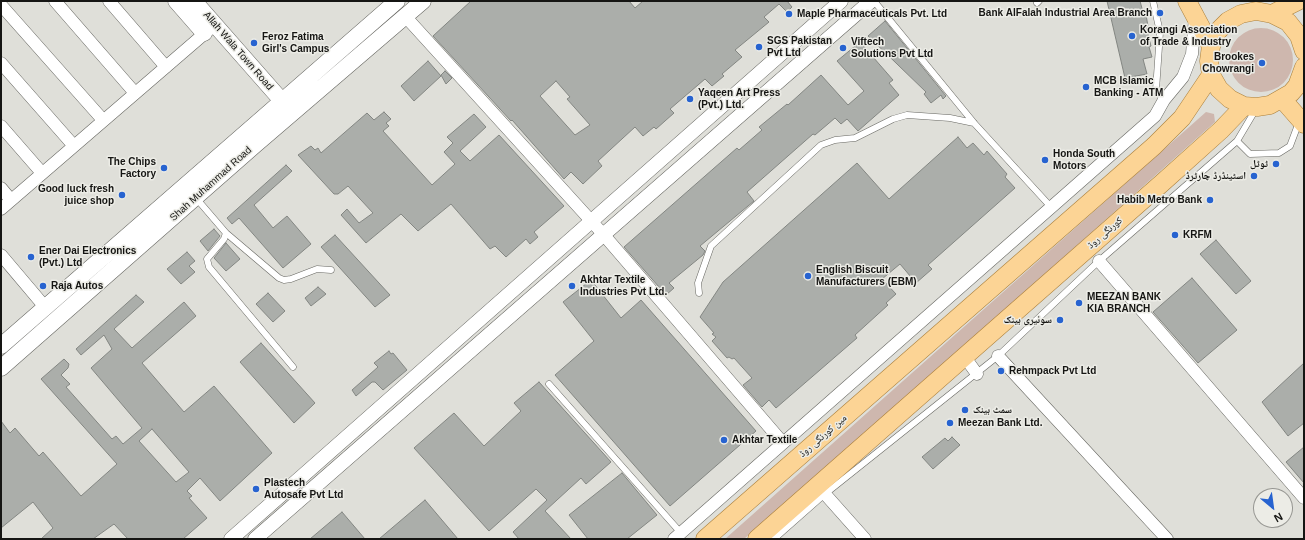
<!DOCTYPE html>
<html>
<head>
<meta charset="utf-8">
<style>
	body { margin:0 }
	#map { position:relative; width:1305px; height:540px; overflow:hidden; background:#dfdfd9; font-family:Helvetica,sans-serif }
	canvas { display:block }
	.frame { position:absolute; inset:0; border:2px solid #151513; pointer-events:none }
	.north { position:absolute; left:1253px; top:488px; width:40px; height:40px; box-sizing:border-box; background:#ecece6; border:1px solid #969692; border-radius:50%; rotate:151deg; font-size:11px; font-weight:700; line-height:16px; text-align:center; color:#151513 }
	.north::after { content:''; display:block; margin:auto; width:14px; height:18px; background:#2763d0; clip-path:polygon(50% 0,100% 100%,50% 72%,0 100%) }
</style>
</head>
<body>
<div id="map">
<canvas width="1305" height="540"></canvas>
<div class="frame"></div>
<div class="north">N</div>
</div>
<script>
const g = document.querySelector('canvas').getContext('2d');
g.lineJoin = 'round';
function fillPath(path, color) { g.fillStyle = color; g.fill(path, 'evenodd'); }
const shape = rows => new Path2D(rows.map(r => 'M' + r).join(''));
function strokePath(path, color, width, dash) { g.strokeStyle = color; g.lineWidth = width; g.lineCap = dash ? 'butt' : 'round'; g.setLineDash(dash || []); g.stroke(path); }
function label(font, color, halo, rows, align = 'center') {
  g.font = font + ' Helvetica,"Noto Naskh Arabic",sans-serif'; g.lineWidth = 3; g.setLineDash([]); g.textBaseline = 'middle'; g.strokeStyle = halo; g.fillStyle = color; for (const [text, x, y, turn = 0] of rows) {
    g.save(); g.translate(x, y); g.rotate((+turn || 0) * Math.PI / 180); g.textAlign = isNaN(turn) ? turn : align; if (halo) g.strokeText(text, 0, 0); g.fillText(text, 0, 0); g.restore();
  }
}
fillPath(shape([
	'1229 60a32 32 0 1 1 64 0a32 32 0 1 1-64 0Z',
	[1206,112,1214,114,1215,122,962,348,744,539,725,539]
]), '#ceb7ae');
const building = shape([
	[471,1,629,1,635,8,643,1,787,1,792,7,787,12,779,4,764,17,769,22,735,50,742,57,722,74,724,76,712,86,705,79,670,109,674,113,656,129,654,127,643,136,635,127,598,161,602,166,583,184,571,172,564,179,512,120,511,121,433,36,471,1],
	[556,81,570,97,567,99,590,125,575,135,540,96,556,81],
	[1107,1,1140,1,1144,16,1146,15,1148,26,1146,27,1151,46,1149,47,1152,57,1143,59,1147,74,1125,78,1107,1],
	[885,21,946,96,943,99,941,95,931,103,924,94,926,92,868,36,885,21],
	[860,42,893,80,889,83,899,95,858,131,847,119,841,124,835,118,815,135,813,134,747,192,754,201,700,246,705,251,703,255,669,283,674,288,666,295,624,247,737,148,739,150,762,130,759,127,787,104,788,105,821,75,848,105,864,91,837,61,860,42],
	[428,61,441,76,414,101,401,86,428,61],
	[445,71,452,78,446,84,441,75,445,71],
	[384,112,391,119,386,123,389,126,383,131,432,185,455,164,444,152,453,143,447,137,474,114,486,127,460,151,470,161,499,135,564,206,534,232,538,237,530,244,526,239,506,257,495,246,490,249,451,204,418,231,401,214,366,243,341,215,347,209,359,223,373,213,348,186,338,194,334,194,298,155,311,146,315,150,318,148,321,153,367,113,374,120,384,112],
	[958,137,967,148,973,143,984,155,987,151,1007,174,1005,177,1015,188,928,265,932,269,916,283,900,264,882,279,896,294,886,303,888,305,855,335,857,338,776,408,769,400,762,407,743,385,752,378,734,358,732,359,729,357,727,358,712,341,716,337,712,334,714,333,700,317,723,282,857,163,889,199,958,137],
	[286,165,292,171,254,205,273,228,287,216,311,244,283,268,239,218,232,224,227,218,286,165],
	[214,229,220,236,208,251,200,241,214,229],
	[335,235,390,295,375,307,321,247,335,235],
	[1216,240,1251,281,1236,294,1200,254,1216,240],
	[226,243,240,259,226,271,214,258,226,243],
	[187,252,195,261,189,266,195,272,181,284,167,269,187,252],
	[1192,278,1237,330,1198,363,1153,312,1192,278],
	[591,280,621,318,641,300,756,431,670,506,555,375,594,341,563,302,591,280],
	[318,287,326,294,311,306,305,298,318,287],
	[268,293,285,311,273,322,256,304,268,293],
	[136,295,144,302,114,329,132,348,184,302,196,316,142,363,184,412,214,386,272,453,220,501,200,478,187,491,192,496,189,498,207,518,183,539,128,539,114,524,93,539,41,539,53,528,33,502,1,528,1,421,10,433,15,428,39,456,43,452,81,496,117,464,41,379,64,359,69,364,68,368,61,375,70,384,66,387,112,439,116,436,123,444,142,428,91,368,112,349,104,335,81,355,76,349,136,295],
	[152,429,189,472,176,482,139,441,152,429],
	[261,343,315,403,294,423,240,362,261,343],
	[389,351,391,354,393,353,407,370,383,390,375,382,372,382,356,396,352,390,378,367,374,363,389,351],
	[1304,363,1304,423,1288,436,1262,402,1304,363],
	[539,382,611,462,586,484,581,478,545,511,571,539,519,539,513,532,547,500,536,489,489,531,414,448,454,413,484,446,521,411,514,403,539,382],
	[952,437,960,445,933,469,922,457,945,438,948,441,952,437],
	[1304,447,1304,483,1286,462,1304,447],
	[622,473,657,515,627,539,588,539,569,515,622,473],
	[425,500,458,539,379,539,425,500],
	[342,512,365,539,310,539,342,512]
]);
fillPath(building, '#abaeaa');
strokePath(building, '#838682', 1);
const service = shape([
	[874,1,974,123,1051,207],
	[1153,1,1160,32,1156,90,1164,100],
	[1037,3,1039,1],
	[1237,141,1250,154,1279,153,1290,146,1299,122],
	[196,198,226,233,224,239,207,259,209,267,293,367],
	[226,233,279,278,284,280,291,279,317,269,331,270],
	[699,293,698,283,711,246,821,145,835,140,855,138,893,119,907,115,950,118,974,123],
	[549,384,681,533],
	[774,539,825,494,998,356,1099,261,1237,141,1256,109]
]);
const minor = shape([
	[55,1,135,93],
	[109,1,166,67],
	[1,5,103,120],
	[405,16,603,234,783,443],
	[1,63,74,146],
	[1,126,42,173],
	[1,188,11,200],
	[1,209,211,28],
	[1,255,45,307],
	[1099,261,1304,498],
	[964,356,977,374],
	[998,356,1167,539],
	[825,494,865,539],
	[674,539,1155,116,1164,100,1183,77,1192,54,1195,17]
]);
const tertiary = shape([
	[231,539,841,1],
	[255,539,871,1]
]);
const secondary = shape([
	[176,1,204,33],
	[194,1,282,101],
	[1,346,397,1],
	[1,368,255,145,423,1]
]);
const primary = shape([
	[1187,1,1211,46],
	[1272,14,1298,1],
	[1304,51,1299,36,1288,22,1272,14,1256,11,1241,14,1228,21,1217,32,1211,46,1209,61,1211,75,1219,89,1230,99,1244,106,1257,107,1270,105,1291,93,1297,86,1304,67],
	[1283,100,1304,124],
	[705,539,1154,146,1182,118,1211,75],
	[757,539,1162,183,1221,130,1244,106]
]);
strokePath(service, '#676762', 7);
strokePath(minor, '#676762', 13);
strokePath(tertiary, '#676762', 15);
strokePath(secondary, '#676762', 17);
strokePath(primary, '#aa7f3a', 19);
strokePath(service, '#fff', 6);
strokePath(minor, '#fff', 12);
strokePath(tertiary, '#fff', 14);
strokePath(secondary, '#fff', 16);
strokePath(primary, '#fcd495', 18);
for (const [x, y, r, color] of [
	[1160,13,4,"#2763d0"],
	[789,14,4,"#2763d0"],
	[1132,36,4,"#2763d0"],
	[254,43,4,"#2763d0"],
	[759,47,4,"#2763d0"],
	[843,48,4,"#2763d0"],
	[1262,63,4,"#2763d0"],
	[1086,87,4,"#2763d0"],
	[690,99,4,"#2763d0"],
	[1045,160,4,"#2763d0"],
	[1276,164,4,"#2763d0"],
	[164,168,4,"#2763d0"],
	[1254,176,4,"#2763d0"],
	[122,195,4,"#2763d0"],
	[1210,200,4,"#2763d0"],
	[1175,235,4,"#2763d0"],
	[31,257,4,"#2763d0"],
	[808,276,4,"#2763d0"],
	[43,286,4,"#2763d0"],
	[572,286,4,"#2763d0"],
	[1079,303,4,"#2763d0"],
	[1060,320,4,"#2763d0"],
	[1001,371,4,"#2763d0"],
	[965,410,4,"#2763d0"],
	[950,423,4,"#2763d0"],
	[724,440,4,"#2763d0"],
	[256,489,4,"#2763d0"]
]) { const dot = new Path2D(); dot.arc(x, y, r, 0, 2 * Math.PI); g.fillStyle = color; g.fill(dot); strokePath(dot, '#ecece6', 1.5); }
label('bold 10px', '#151513', '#ecece6', [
	["Bank AlFalah Industrial Area Branch",1152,13,"right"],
	["Maple Pharmaceuticals Pvt. Ltd",797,14],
	["Korangi Association",1140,30],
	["of Trade & Industry",1140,42],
	["Feroz Fatima",262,37],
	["Girl's Campus",262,49],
	["SGS Pakistan",767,41],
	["Pvt Ltd",767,53],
	["Viftech",851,42],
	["Solutions Pvt Ltd",851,54],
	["Brookes",1254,57,"right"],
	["Chowrangi",1254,69,"right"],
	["MCB Islamic",1094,81],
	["Banking - ATM",1094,93],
	["Yaqeen Art Press",698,93],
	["(Pvt.) Ltd.",698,105],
	["Honda South",1053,154],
	["Motors",1053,166],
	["The Chips",156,162,"right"],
	["Factory",156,174,"right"],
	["ٹوٹل",1268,164,"right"],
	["اسٹینڈرڈ چارٹرڈ",1246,176,"right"],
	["Good luck fresh",114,189,"right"],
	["juice shop",114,201,"right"],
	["Habib Metro Bank",1202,200,"right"],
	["KRFM",1183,235],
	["Ener Dai Electronics",39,251],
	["(Pvt.) Ltd",39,263],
	["English Biscuit",816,270],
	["Manufacturers (EBM)",816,282],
	["Akhtar Textile",580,280],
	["Industries Pvt Ltd.",580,292],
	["Raja Autos",51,286],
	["MEEZAN BANK",1087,297],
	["KIA BRANCH",1087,309],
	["سونیری بینک",1052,320,"right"],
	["Rehmpack Pvt Ltd",1009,371],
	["سمٹ بینک",973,410],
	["Meezan Bank Ltd.",958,423],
	["Akhtar Textile",732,440],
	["Plastech",264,483],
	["Autosafe Pvt Ltd",264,495]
], 'left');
label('10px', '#151513', '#ecece6', [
	["Allah Wala Town Road",238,51,49],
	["Shah Muhammad Road",211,184,-42],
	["کورنگی روڈ",1105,233,-41],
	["مین کورنگی روڈ",823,436,-41]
]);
</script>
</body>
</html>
